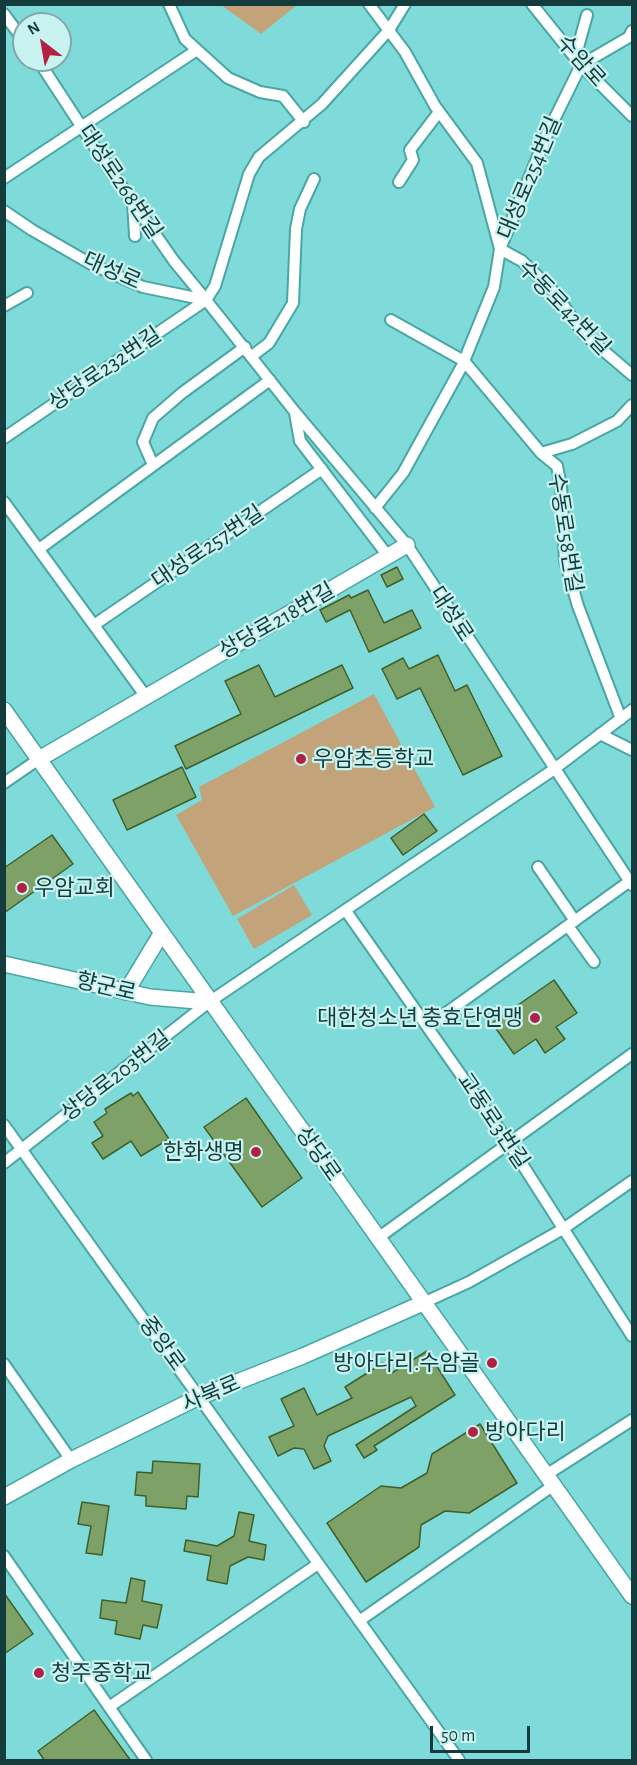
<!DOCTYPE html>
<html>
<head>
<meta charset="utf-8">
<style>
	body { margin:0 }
	#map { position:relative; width:637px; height:1765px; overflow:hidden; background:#7fdbd9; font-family:"Alegreya Sans",sans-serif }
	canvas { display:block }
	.frame { position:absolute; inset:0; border:6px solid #153c3c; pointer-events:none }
	.north { position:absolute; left:12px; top:12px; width:60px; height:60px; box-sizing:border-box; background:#c8f3f1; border:2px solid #80aaa9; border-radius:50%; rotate:329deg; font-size:16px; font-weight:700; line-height:24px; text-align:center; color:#153c3c }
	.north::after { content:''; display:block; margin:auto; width:21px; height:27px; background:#b22043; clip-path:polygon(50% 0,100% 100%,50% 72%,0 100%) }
	.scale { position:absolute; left:430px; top:1726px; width:100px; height:27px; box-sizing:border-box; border:3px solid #153c3c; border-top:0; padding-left:8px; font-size:18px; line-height:21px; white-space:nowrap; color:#153c3c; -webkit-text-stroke:4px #c8f3f1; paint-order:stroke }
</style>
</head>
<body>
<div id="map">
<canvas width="637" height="1765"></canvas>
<div class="frame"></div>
<div class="north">N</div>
<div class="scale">50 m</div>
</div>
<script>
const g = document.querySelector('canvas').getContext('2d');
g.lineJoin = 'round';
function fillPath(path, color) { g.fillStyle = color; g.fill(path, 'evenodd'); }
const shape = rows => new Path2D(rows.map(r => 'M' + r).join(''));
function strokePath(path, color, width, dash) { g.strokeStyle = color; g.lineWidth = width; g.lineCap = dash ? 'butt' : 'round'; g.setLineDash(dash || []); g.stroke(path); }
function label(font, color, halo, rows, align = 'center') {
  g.font = font + ' "Alegreya Sans","Noto Sans KR",sans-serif'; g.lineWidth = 4.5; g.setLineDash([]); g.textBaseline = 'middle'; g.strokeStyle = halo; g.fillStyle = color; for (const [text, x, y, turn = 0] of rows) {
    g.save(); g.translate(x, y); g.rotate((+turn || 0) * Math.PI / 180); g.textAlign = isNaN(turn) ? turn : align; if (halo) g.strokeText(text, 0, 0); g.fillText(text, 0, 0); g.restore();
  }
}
fillPath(shape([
	[221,5,297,5,261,34],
	[374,694,435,807,233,916,176,815,202,800,199,787],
	[294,885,312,915,254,949,237,919]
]), '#c3a37a');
const building = shape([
	[397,567,403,579,387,587,381,575,397,567],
	[368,590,384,623,412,610,421,628,369,652,350,610,326,622,320,610,349,595,351,598,368,590],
	[438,655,455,691,467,685,502,756,463,775,420,688,397,699,382,669,403,658,409,669,438,655],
	[259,665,275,697,342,665,353,688,186,769,175,746,241,714,225,681,259,665],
	[182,767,196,797,127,830,113,800,182,767],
	[424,814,437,831,403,855,391,838,424,814],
	[52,835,73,864,4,913,4,868,52,835],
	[554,980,577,1013,556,1027,565,1039,545,1053,536,1039,514,1054,492,1023,554,980],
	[138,1092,169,1139,141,1156,131,1141,103,1159,92,1143,103,1136,94,1122,107,1113,105,1109,131,1093,133,1096,138,1092],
	[246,1098,302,1178,262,1207,204,1127,246,1098],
	[427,1351,455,1395,374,1446,377,1450,364,1458,356,1445,416,1406,411,1397,328,1436,324,1446,331,1461,314,1469,304,1449,294,1448,278,1456,269,1437,294,1426,281,1399,304,1388,317,1415,352,1398,345,1387,383,1363,390,1374,427,1351],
	[480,1424,517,1483,469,1513,445,1511,421,1525,419,1547,366,1582,327,1523,381,1486,401,1488,427,1473,432,1454,480,1424],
	[153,1461,200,1464,198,1497,187,1496,186,1509,146,1506,146,1496,135,1495,137,1472,152,1473,153,1461],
	[82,1502,109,1506,102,1555,86,1553,91,1526,78,1524,82,1502],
	[239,1512,254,1515,249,1541,266,1545,264,1560,248,1557,230,1566,227,1584,207,1580,211,1556,184,1551,186,1540,217,1546,234,1536,239,1512],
	[131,1578,145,1581,142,1601,162,1605,157,1628,143,1625,140,1639,115,1634,117,1621,100,1618,102,1600,126,1603,131,1578],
	[4,1593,33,1634,4,1654,4,1593],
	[94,1710,131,1761,45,1761,38,1751,94,1710]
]);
fillPath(building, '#7ea168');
strokePath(building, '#40602a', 1.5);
const street = shape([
	[169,4,185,39,228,78,260,92,283,96,304,122],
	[369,4,405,52,435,106,477,163,500,249,522,261,553,291,584,334,632,375],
	[532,4,581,65,632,116],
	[4,14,24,41],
	[575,58,587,15],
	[38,60,102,158,174,261,206,300],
	[4,178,197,50],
	[399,182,413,160,410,150,439,112],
	[133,201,135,236],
	[4,211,32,230,91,264,143,287,206,300,295,412,407,545,632,885],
	[4,306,27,293],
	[391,320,464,361,541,453,557,466,561,486,565,561,578,606,621,719],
	[252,356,269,343,293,303,296,229,300,209,314,179],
	[295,413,300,441,388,556],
	[4,438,206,300,215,286,249,174,259,157,322,104,389,30,405,4],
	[541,453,572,444,617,421,632,405],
	[153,465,143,442,153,418,182,393,245,347],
	[4,502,147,698],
	[375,508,403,473,462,366,494,287,500,249,548,132,581,65,629,37,632,31],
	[39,549,270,380],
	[94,625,322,469],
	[600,734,632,750],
	[4,783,39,759],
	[538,867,575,921],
	[346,911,508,1142,632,1336],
	[568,926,594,962],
	[428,1026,630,881],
	[4,1125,459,1760],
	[4,1163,209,1002,553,770,632,710],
	[378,1238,632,1054],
	[423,1303,469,1282,563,1229,632,1181],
	[4,1364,71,1460],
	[546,1475,632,1420],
	[4,1556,146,1760],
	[359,1621,554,1485],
	[109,1707,318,1564]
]);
const secondary = shape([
	[4,710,632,1596],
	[39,759,407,545],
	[4,964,150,997,209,1002],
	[126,992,161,934],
	[4,1497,71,1460,199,1397,303,1356,423,1303]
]);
strokePath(street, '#48a6a4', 14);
strokePath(secondary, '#48a6a4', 18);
strokePath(street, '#fff', 10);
strokePath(secondary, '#fff', 15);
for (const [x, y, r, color] of [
	[301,759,6,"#b22043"],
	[22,888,6,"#b22043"],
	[535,1018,6,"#b22043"],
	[256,1152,6,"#b22043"],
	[492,1363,6,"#b22043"],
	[473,1432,6,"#b22043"],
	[39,1673,6,"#b22043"]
]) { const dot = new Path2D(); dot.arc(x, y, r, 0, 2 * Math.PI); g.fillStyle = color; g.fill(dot); strokePath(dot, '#c8f3f1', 2); }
label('22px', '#153c3c', '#c8f3f1', [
	["수암로",581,61,48],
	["대성로254번길",530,178,-67],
	["대성로268번길",120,182,56],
	["대성로",112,271,24],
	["수동로42번길",564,308,46],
	["상당로232번길",105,369,-34],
	["수동로58번길",565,533,81],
	["대성로257번길",208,547,-34],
	["대성로",451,614,57],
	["상당로218번길",277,621,-30],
	["향군로",106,987,13],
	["상당로203번길",116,1076,-38],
	["교동로3번길",493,1121,56],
	["상당로",318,1154,55],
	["중앙로",162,1344,54],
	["사북로",211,1394,-23]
]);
label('22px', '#153c3c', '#c8f3f1', [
	["우암초등학교",313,759],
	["우암교회",34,888],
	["대한청소년 충효단연맹",523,1018,"right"],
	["한화생명",244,1152,"right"],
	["방아다리.수암골",480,1363,"right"],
	["방아다리",485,1432],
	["청주중학교",51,1673]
], 'left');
</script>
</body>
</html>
